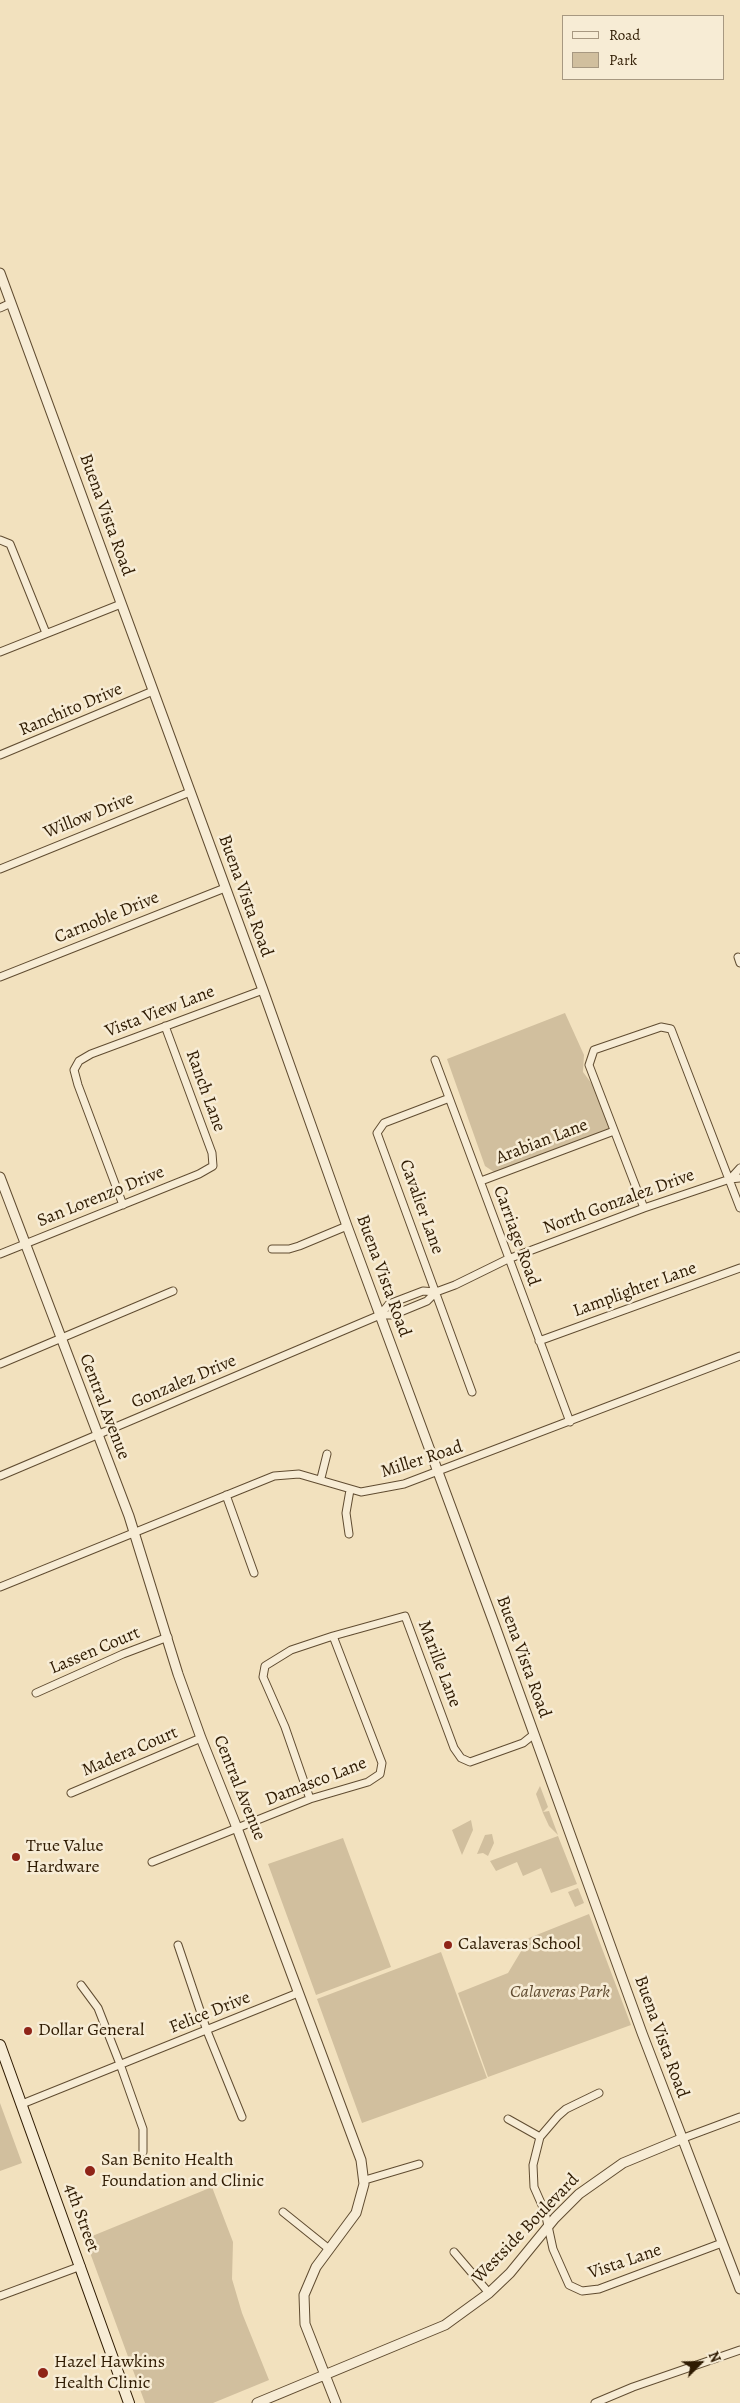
<!DOCTYPE html>
<html>
<head>
<meta charset="utf-8">
<style>
	body { margin:0 }
	#map { position:relative; width:740px; height:2403px; overflow:hidden; background:#f2e1be; font-family:Alegreya,serif }
	canvas { display:block }
	.legend { position:absolute; left:562px; top:15px; width:162px; height:65px; box-sizing:border-box; background:#f7ecd5; border:1px solid #a79881; margin:0; padding:6px 9px; list-style:none; font-size:15px; color:#2f1b02 }
	.legend li { display:flex; align-items:center; gap:10px; height:25px }
	.legend b { width:25px; border:1px solid #a79881 }
	.north { position:absolute; left:675px; top:2338px; width:50px; height:50px; -webkit-text-stroke:4px #f7ecd5; paint-order:stroke; rotate:67deg; font-size:14px; font-weight:700; line-height:20px; text-align:center; color:#2f1b02 }
	.north::after { content:''; display:block; margin:auto; width:18px; height:22px; background:#2f1b02; clip-path:polygon(50% 0,100% 100%,50% 72%,0 100%) }
</style>
</head>
<body>
<div id="map">
<canvas width="740" height="2403"></canvas>
<ul class="legend">
<li><b style="height:6px;background:#f7ecd5"></b>Road</li>
<li><b style="height:14px;background:#d1bf9e"></b>Park</li>
</ul>
<div class="north">N</div>
</div>
<script>
const g = document.querySelector('canvas').getContext('2d');
g.lineJoin = 'round';
function fillPath(path, color) { g.fillStyle = color; g.fill(path, 'evenodd'); }
const shape = rows => new Path2D(rows.map(r => 'M' + r).join(''));
function strokePath(path, color, width, dash) { g.strokeStyle = color; g.lineWidth = width; g.lineCap = dash ? 'butt' : 'round'; g.setLineDash(dash || []); g.stroke(path); }
function label(font, color, halo, rows, align = 'center') {
  g.font = font + ' Alegreya,serif'; g.lineWidth = 5; g.setLineDash([]); g.textBaseline = 'middle'; g.strokeStyle = halo; g.fillStyle = color; for (const [text, x, y, turn = 0] of rows) {
    g.save(); g.translate(x, y); g.rotate((+turn || 0) * Math.PI / 180); g.textAlign = isNaN(turn) ? turn : align; if (halo) g.strokeText(text, 0, 0); g.fillText(text, 0, 0); g.restore();
  }
}
fillPath(shape([
	[565,1013,584,1055,583,1072,595,1088,611,1128,494,1172,485,1166,447,1059],
	[540,1786,548,1807,543,1812,549,1811,558,1835,549,1826,543,1813,536,1794],
	[471,1820,473,1830,462,1855,452,1830],
	[492,1834,494,1843,488,1856,483,1853,477,1854,485,1835],
	[558,1836,577,1884,551,1893,541,1868,523,1876,517,1862,496,1871,490,1861],
	[343,1838,391,1967,316,1995,268,1864],
	[578,1888,584,1903,575,1907,568,1892],
	[589,1914,631,2025,488,2077,458,1993,508,1973,529,1938],
	[441,1952,487,2078,362,2123,317,1999],
	[0,2103,22,2163,0,2171],
	[212,2187,233,2242,232,2279,242,2313,269,2380,213,2403,145,2403,85,2239]
]), '#d1bf9e');
const minor = shape([
	[0,308,11,303],
	[0,540,10,544,46,633],
	[0,652,121,604],
	[0,755,153,691],
	[0,869,190,792],
	[738,957,740,963],
	[0,977,225,888],
	[435,1060,570,1422],
	[447,1099,384,1123,377,1133,472,1392],
	[740,1168,730,1179,740,1178],
	[481,1181,614,1131],
	[123,1205,78,1085,74,1070,79,1061,91,1054,263,990],
	[644,1208,589,1065,594,1050,661,1027,671,1029,740,1208],
	[272,1249,289,1249,299,1246,347,1226],
	[0,1254,199,1174,213,1166,212,1153,165,1026],
	[436,1292,455,1285,508,1259,644,1208,730,1179],
	[539,1341,740,1268],
	[0,1364,173,1291],
	[0,1476,380,1315,393,1315,427,1301,436,1292,423,1291,389,1304,380,1315],
	[321,1478,327,1454],
	[226,1495,254,1573],
	[349,1534,346,1513,350,1490],
	[0,1587,274,1476,299,1474,361,1492,404,1484,740,1356],
	[36,1693,123,1654,168,1637],
	[71,1793,201,1738],
	[310,1799,285,1727,263,1677,265,1666,291,1650,333,1636,405,1616,454,1748,461,1758,470,1762,523,1743,533,1735],
	[152,1862,310,1799,368,1782,380,1774,382,1763,333,1636],
	[178,1945,207,2031,242,2117],
	[81,1985,98,2008,120,2064,143,2129,143,2152],
	[599,2093,566,2109,558,2116,540,2137,533,2165,534,2187,545,2212,553,2249,569,2285,582,2291,599,2289,722,2243],
	[22,2104,298,1993],
	[508,2119,540,2137],
	[681,2139,740,2117],
	[365,2180,419,2164],
	[283,2212,329,2249],
	[454,2252,489,2293],
	[0,2296,81,2266],
	[595,2403,633,2387,740,2350]
]);
const tertiary = shape([
	[0,273,263,990,347,1226,495,1626,642,2033,740,2289],
	[0,1177,129,1516,178,1674,201,1738,237,1828,361,2160,364,2184,356,2213,316,2267,304,2295,305,2324,336,2403],
	[257,2403,445,2325,489,2293,510,2273,555,2218,579,2194,623,2163,681,2139]
]);
const secondary = shape([
	[0,2045,129,2403]
]);
strokePath(minor, '#604c31', 9);
strokePath(tertiary, '#604c31', 11);
strokePath(secondary, '#2f1b02', 12);
strokePath(minor, '#f7ecd5', 7);
strokePath(tertiary, '#f7ecd5', 9);
strokePath(secondary, '#f7ecd5', 10);
for (const [x, y, r, color] of [
	[16,1857,5,"#8f2418"],
	[448,1945,5,"#8f2418"],
	[28,2031,5,"#8f2418"],
	[90,2171,6,"#8f2418"],
	[43,2373,6,"#8f2418"]
]) { const dot = new Path2D(); dot.arc(x, y, r, 0, 2 * Math.PI); g.fillStyle = color; g.fill(dot); strokePath(dot, '#f7ecd5', 2); }
label('18px', '#2f1b02', '#f7ecd5', [
	["Buena Vista Road",106,515,70],
	["Ranchito Drive",71,710,-23],
	["Willow Drive",89,816,-22],
	["Buena Vista Road",245,896,70],
	["Carnoble Drive",107,918,-22],
	["Vista View Lane",160,1012,-21],
	["Ranch Lane",205,1091,70],
	["Arabian Lane",542,1142,-21],
	["San Lorenzo Drive",101,1197,-22],
	["North Gonzalez Drive",619,1202,-20],
	["Cavalier Lane",421,1207,70],
	["Carriage Road",516,1236,70],
	["Buena Vista Road",383,1276,70],
	["Lamplighter Lane",635,1290,-20],
	["Gonzalez Drive",184,1382,-23],
	["Central Avenue",104,1407,69],
	["Miller Road",422,1460,-18],
	["Lassen Court",95,1651,-23],
	["Buena Vista Road",523,1657,70],
	["Marille Lane",439,1664,69],
	["Madera Court",130,1752,-23],
	["Damasco Lane",316,1782,-21],
	["Central Avenue",239,1788,68],
	["Felice Drive",210,2013,-22],
	["Buena Vista Road",661,2037,70],
	["4th Street",81,2218,70],
	["Westside Boulevard",526,2229,-46],
	["Vista Lane",625,2262,-19]
]);
label('18px', '#2f1b02', '#f7ecd5', [
	["True Value",26,1847],
	["Hardware",26,1868],
	["Calaveras School",458,1945],
	["Dollar General",38,2031],
	["San Benito Health",101,2161],
	["Foundation and Clinic",101,2182],
	["Hazel Hawkins",54,2363],
	["Health Clinic",54,2384]
], 'left');
label('italic 18px', '#604c31', '#f7ecd5', [
	["Calaveras Park",560,1993]
]);
</script>
</body>
</html>
